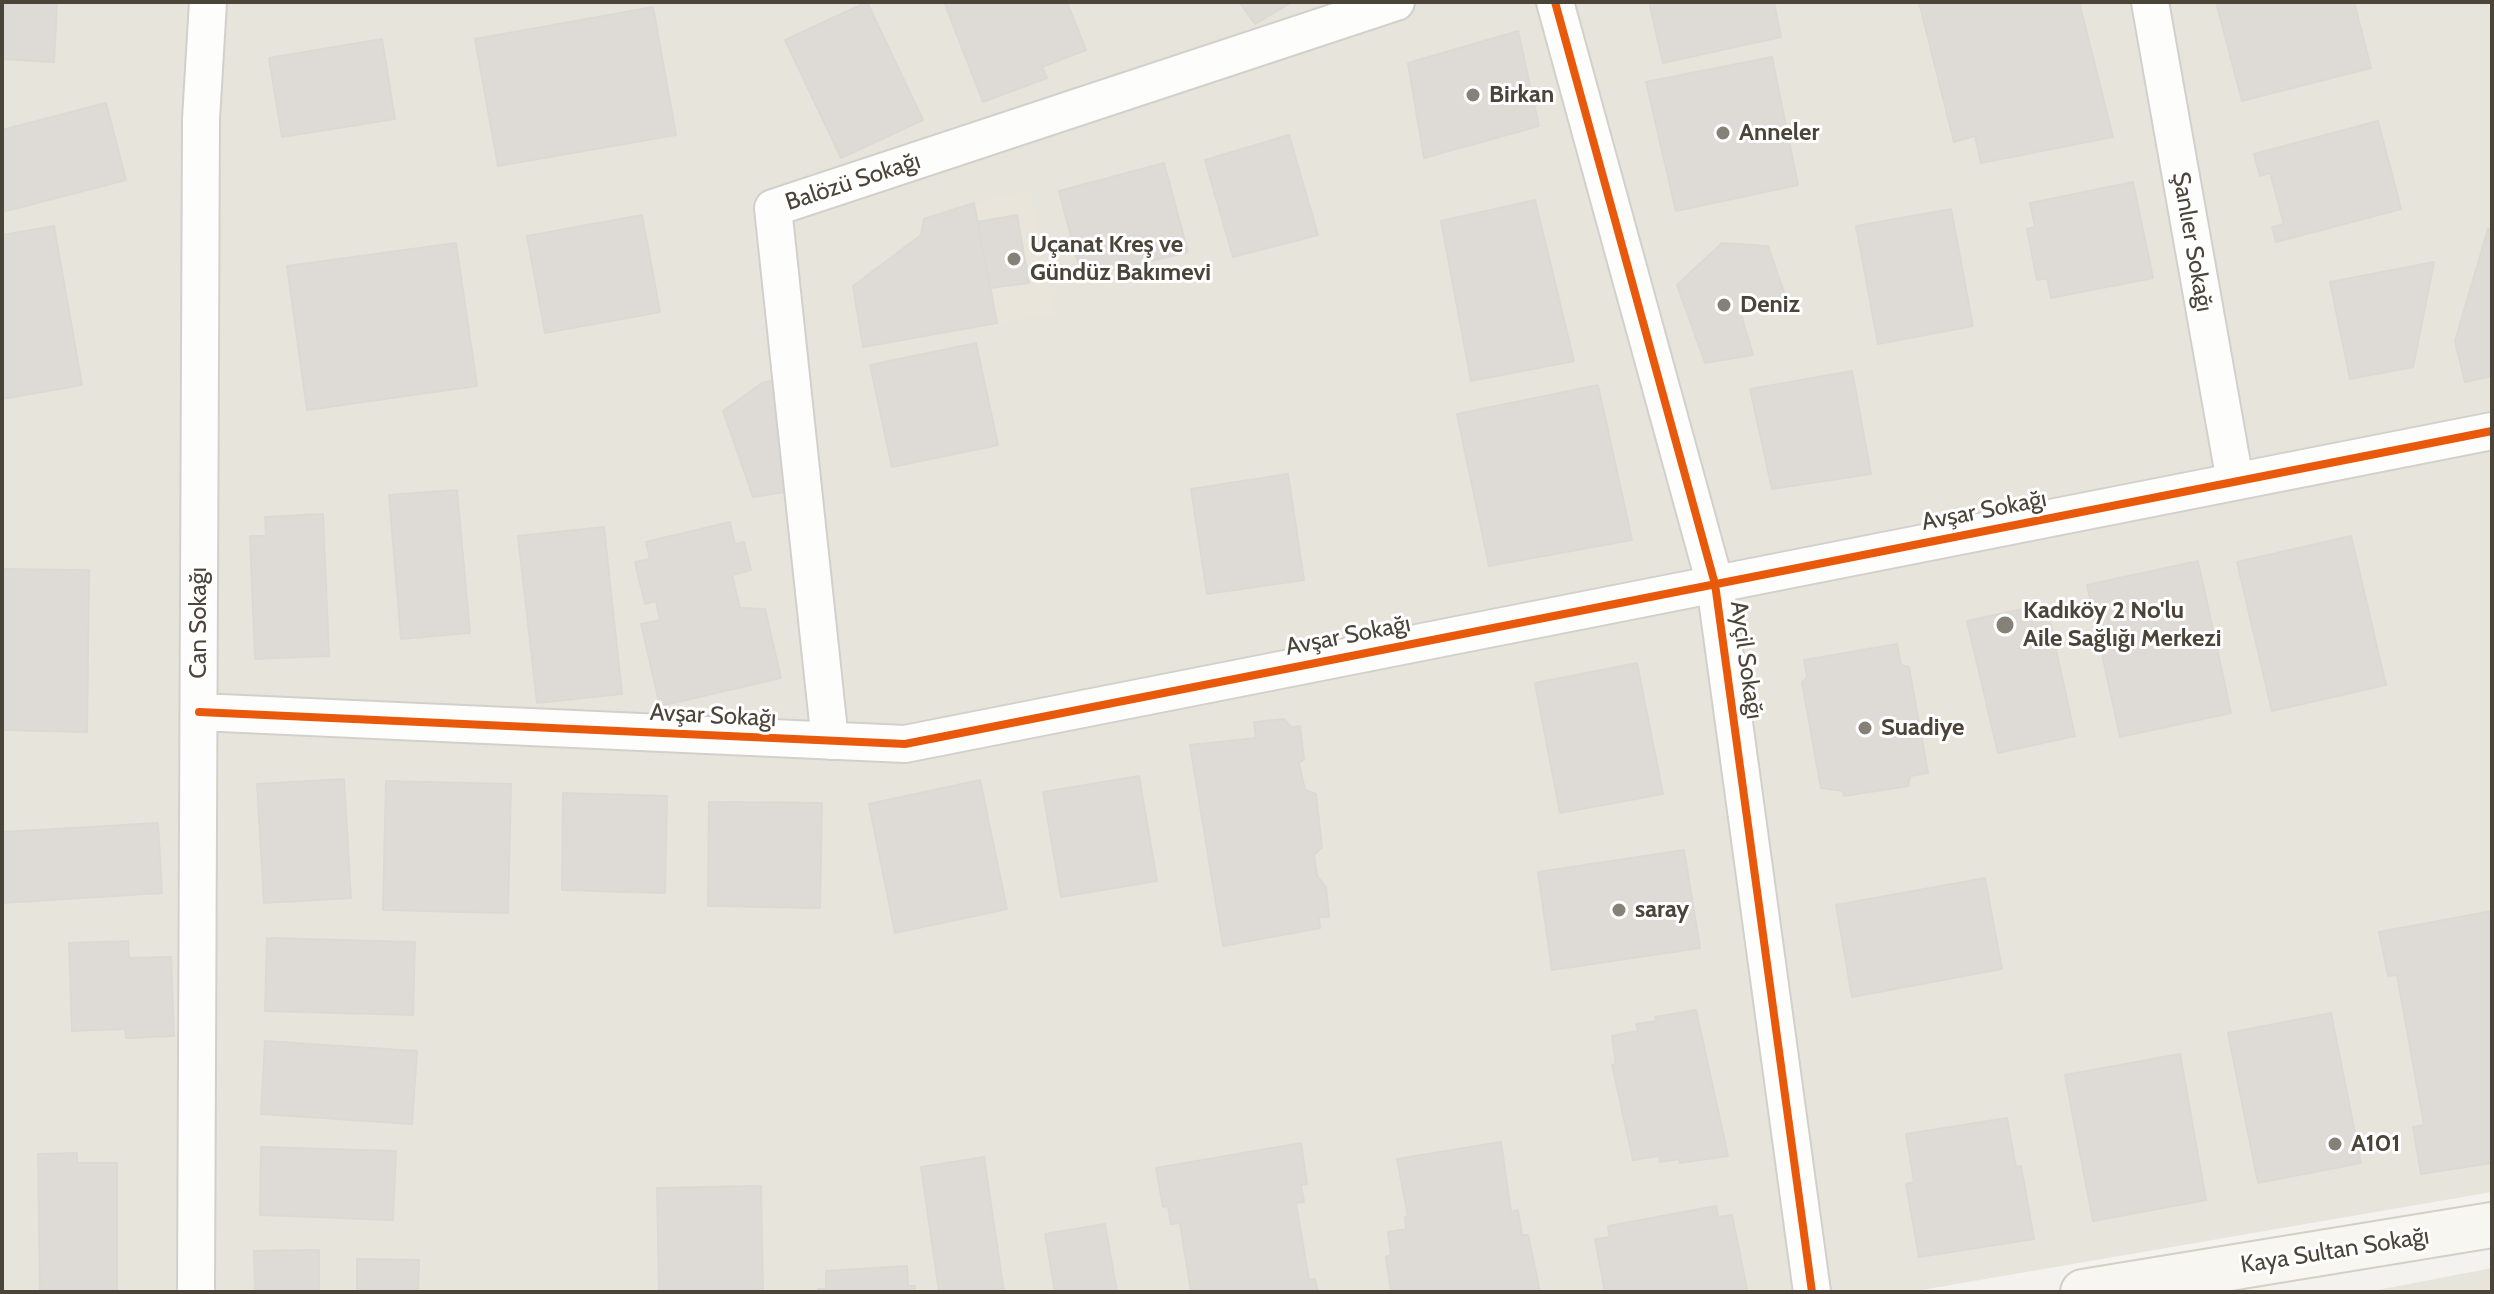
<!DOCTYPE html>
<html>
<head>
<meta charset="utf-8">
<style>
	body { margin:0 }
	#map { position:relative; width:2494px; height:1294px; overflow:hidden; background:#f4f2ee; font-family:Cabin,sans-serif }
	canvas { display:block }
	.frame { position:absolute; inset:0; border:4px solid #4b4439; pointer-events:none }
</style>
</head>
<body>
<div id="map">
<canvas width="2494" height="1294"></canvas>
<div class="frame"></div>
</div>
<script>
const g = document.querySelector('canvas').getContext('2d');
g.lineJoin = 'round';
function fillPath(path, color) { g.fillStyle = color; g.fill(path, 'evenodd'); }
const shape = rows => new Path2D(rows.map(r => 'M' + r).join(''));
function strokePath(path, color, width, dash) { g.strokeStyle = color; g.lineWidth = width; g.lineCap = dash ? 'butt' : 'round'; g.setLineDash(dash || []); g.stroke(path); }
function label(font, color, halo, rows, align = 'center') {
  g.font = font + ' Cabin,sans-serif'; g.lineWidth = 6; g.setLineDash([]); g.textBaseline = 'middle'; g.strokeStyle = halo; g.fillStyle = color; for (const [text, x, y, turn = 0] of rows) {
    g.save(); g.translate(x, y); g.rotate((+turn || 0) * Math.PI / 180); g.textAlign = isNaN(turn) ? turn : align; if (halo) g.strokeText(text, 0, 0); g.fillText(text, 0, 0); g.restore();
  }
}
fillPath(shape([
	[2,2,2492,2,2492,1192,1910,1292,2,1292],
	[2492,1268,2492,1292,2367,1292]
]), '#e7e4dc');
fillPath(shape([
	[1030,191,1054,314,997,323,974,203]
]), '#eae5da');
const building = shape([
	[2,2,57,2,54,62,2,59,2,2],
	[867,2,923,120,841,158,785,40,867,2],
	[944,2,1067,2,1086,50,1042,67,1047,78,983,102,944,2],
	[1239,2,1292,2,1255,24,1239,2],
	[1649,2,1774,2,1781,37,1663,63,1649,2],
	[1919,2,2079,2,2113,137,1981,163,1975,136,1954,142,1919,2],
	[2216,2,2354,2,2371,68,2242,101,2216,2],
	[653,7,676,135,498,166,475,39,653,7],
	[1518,31,1539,126,1424,158,1408,63,1518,31],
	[382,39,395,119,282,137,269,58,382,39],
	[1772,57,1798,185,1676,211,1646,82,1772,57],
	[106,103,126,180,2,212,2,130,106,103],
	[2378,121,2401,209,2276,242,2272,227,2284,224,2270,173,2260,176,2254,154,2378,121],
	[1289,135,1318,235,1233,257,1205,160,1289,135],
	[1164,163,1188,252,1082,278,1059,191,1164,163],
	[2133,182,2153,278,2051,298,2047,278,2037,280,2027,229,2035,227,2030,203,2133,182],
	[1535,200,1574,361,1471,381,1441,221,1535,200],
	[974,203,997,323,863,347,853,286,921,235,924,219,974,203],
	[1951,209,1973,326,1878,344,1856,226,1951,209],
	[642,215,660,312,545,333,527,236,642,215],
	[1017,215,1029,283,990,288,977,222,1017,215],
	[54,226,82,385,2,399,2,235,54,226],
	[2492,228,2492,376,2465,382,2455,341,2488,229,2492,228],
	[456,243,477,386,307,410,287,266,456,243],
	[1722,243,1768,246,1786,298,1740,311,1753,355,1705,363,1677,285,1722,243],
	[2434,262,2413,367,2350,379,2330,282,2434,262],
	[976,343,998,445,892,467,870,365,976,343],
	[1852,371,1871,474,1772,489,1750,389,1852,371],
	[772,381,781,386,792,491,753,497,723,411,762,383,772,381],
	[1598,385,1632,540,1489,566,1457,414,1598,385],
	[1288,474,1304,580,1207,594,1191,489,1288,474],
	[457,490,470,633,401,639,389,495,457,490],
	[323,514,329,656,255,659,250,536,266,536,265,517,323,514],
	[730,522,735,544,744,542,751,570,732,575,740,608,765,609,781,678,660,706,641,624,660,620,656,601,645,604,635,562,650,559,646,542,730,522],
	[604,527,622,694,537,703,518,536,604,527],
	[2351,536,2386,685,2272,711,2237,562,2351,536],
	[2198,561,2231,713,2120,737,2087,585,2198,561],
	[2,569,89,570,87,732,2,730,2,569],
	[2046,604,2075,736,1998,753,1967,621,2046,604],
	[1897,644,1901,665,1909,667,1928,773,1910,776,1908,786,1844,796,1843,791,1821,788,1802,683,1807,677,1804,660,1897,644],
	[1637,663,1663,794,1560,813,1535,683,1637,663],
	[1284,719,1291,727,1300,726,1304,759,1299,763,1305,790,1316,794,1322,847,1314,855,1317,876,1326,887,1329,917,1319,917,1320,928,1223,946,1190,745,1256,738,1254,722,1284,719],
	[1139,776,1157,881,1061,897,1043,792,1139,776],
	[344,779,351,898,264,903,257,784,344,779],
	[980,780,1007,909,895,933,869,804,980,780],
	[386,781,511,784,508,913,383,910,386,781],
	[563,793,667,796,665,893,562,890,563,793],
	[709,802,822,803,820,908,708,906,709,802],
	[158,823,162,893,2,903,2,832,158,823],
	[1684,850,1700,948,1552,970,1538,872,1684,850],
	[1985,878,2002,969,1852,997,1836,905,1985,878],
	[2492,911,2492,1163,2421,1174,2413,1127,2424,1125,2397,975,2388,976,2379,932,2492,911],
	[267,938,415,942,413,1015,265,1011,267,938],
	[128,941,129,958,171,957,174,1036,126,1038,125,1029,72,1031,69,943,128,941],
	[1696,1010,1728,1156,1680,1163,1679,1159,1660,1162,1659,1156,1633,1160,1612,1065,1616,1064,1612,1036,1638,1031,1636,1024,1657,1021,1655,1017,1696,1010],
	[2331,1013,2361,1163,2258,1183,2228,1033,2331,1013],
	[265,1041,417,1051,412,1124,261,1114,265,1041],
	[2180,1054,2206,1200,2093,1221,2065,1075,2180,1054],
	[2007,1118,2016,1167,2021,1166,2034,1239,1919,1257,1906,1184,1914,1182,1906,1134,2007,1118],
	[1501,1142,1511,1212,1518,1210,1522,1235,1528,1235,1540,1292,1391,1292,1386,1257,1391,1255,1388,1232,1406,1229,1405,1217,1408,1216,1397,1159,1501,1142],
	[1301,1143,1307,1184,1301,1185,1304,1202,1296,1203,1309,1280,1315,1279,1318,1292,1191,1292,1180,1223,1171,1224,1168,1206,1163,1207,1156,1168,1301,1143],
	[261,1147,396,1151,393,1220,260,1215,261,1147],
	[77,1153,77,1163,117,1163,117,1292,40,1292,38,1154,77,1153],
	[984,1157,1004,1292,939,1292,921,1167,984,1157],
	[761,1186,763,1292,659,1292,657,1188,761,1186],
	[1716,1206,1718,1217,1732,1215,1747,1289,1732,1292,1605,1292,1595,1239,1610,1237,1608,1226,1716,1206],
	[1105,1224,1117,1292,1055,1292,1045,1234,1105,1224],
	[319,1250,319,1292,255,1292,254,1251,319,1250],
	[357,1259,419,1260,418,1292,357,1292,357,1259],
	[907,1266,908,1286,915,1286,915,1292,819,1292,818,1289,826,1289,826,1271,907,1266]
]);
fillPath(building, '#dedbd6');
strokePath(building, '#dcd9d4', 2);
const street = shape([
	[1555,2,1715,584,1812,1292],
	[2150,2,2235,481],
	[199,712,905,744,2492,431],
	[830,741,773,208,1396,2],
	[196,1292,201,119,208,2]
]);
const secondary = shape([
	[2083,1292,2492,1225]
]);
strokePath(street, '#d2d0cb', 40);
strokePath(secondary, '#d3cfc5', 48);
strokePath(street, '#fdfdfc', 36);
strokePath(secondary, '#f7f6f1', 44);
strokePath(shape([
	[1555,2,1715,584,1812,1292],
	[199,712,905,744,2492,431]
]), '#e8590c', 8);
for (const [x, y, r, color] of [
	[1473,95,8,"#868178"],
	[1723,133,8,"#868178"],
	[1014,259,8,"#868178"],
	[1724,305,8,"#868178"],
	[2005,625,10,"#868178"],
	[1865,728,8,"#868178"],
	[1619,910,8,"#868178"],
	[2335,1144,8,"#868178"]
]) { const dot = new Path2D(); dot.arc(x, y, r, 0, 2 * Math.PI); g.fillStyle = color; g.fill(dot); strokePath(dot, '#fff', 3); }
label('bold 24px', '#4b4439', '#fff', [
	["Birkan",1489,95],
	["Anneler",1739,133],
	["Uçanat Kreş ve",1030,245],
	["Gündüz Bakımevi",1030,273],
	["Deniz",1740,305],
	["Kadıköy 2 No'lu",2023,611],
	["Aile Sağlığı Merkezi",2023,639],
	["Suadiye",1881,728],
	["saray",1635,910],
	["A101",2351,1144]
], 'left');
label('24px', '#4b4439', '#fff', [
	["Balözü Sokağı",853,182,-18],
	["Şanlıer Sokağı",2192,242,80],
	["Avşar Sokağı",1984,511,-11],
	["Can Sokağı",199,623,-90],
	["Avşar Sokağı",1348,636,-11],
	["Ayçil Sokağı",1746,660,82],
	["Avşar Sokağı",713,716,3],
	["Kaya Sultan Sokağı",2335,1251,-9]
]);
</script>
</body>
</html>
